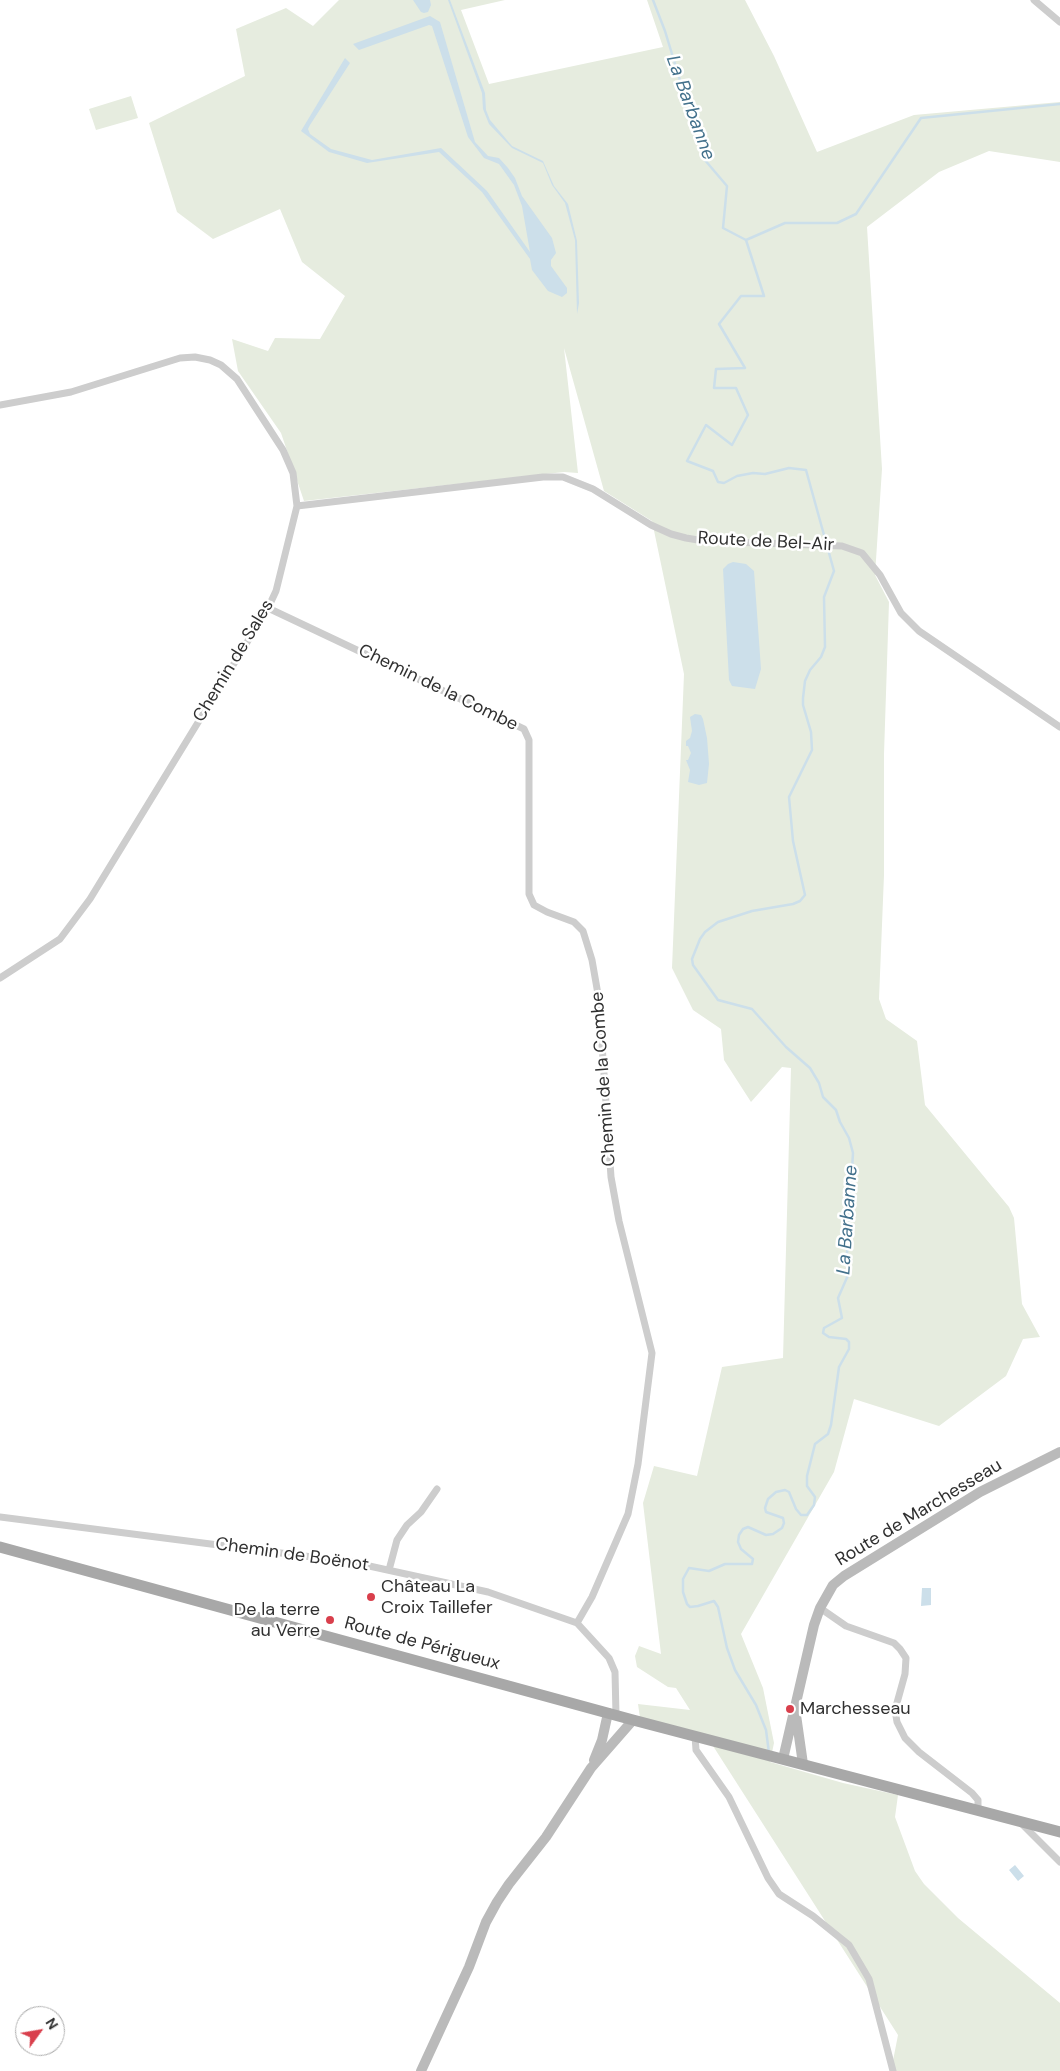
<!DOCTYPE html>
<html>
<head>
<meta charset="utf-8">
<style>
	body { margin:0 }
	#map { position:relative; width:1060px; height:2071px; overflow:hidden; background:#fff; font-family:"DM Sans",sans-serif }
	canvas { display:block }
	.north { position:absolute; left:15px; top:2006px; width:50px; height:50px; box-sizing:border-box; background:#fff; border:1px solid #acacac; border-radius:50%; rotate:58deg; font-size:14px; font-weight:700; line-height:20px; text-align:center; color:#303030 }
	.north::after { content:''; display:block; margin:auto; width:18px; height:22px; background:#d93f4c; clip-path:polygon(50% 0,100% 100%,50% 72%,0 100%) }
</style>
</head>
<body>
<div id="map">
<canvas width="1060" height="2071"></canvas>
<div class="north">N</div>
</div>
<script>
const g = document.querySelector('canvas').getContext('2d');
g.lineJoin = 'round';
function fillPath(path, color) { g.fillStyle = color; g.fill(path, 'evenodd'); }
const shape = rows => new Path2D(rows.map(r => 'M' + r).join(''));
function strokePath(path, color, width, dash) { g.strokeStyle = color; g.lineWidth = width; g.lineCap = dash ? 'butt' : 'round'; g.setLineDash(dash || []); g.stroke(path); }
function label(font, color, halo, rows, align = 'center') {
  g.font = font + ' "DM Sans",sans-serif'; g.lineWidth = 5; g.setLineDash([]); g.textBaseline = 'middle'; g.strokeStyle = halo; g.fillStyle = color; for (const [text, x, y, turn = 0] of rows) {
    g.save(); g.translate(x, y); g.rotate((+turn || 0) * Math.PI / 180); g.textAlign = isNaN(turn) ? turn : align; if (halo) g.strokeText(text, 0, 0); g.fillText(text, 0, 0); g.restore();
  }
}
fillPath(shape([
	[339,0,505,0,461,10,489,84,663,47,647,0,745,0,774,56,817,152,914,115,1060,102,1060,162,989,151,939,172,867,227,882,469,875,575,889,602,884,754,884,875,879,999,886,1019,917,1041,925,1105,1009,1207,1014,1218,1022,1304,1040,1337,1023,1339,1006,1376,939,1426,854,1399,834,1472,741,1634,763,1688,774,1743,770,1762,843,1783,898,1795,895,1817,915,1871,924,1884,958,1918,1060,2003,1060,2071,891,2071,898,2035,706,1735,640,1718,638,1704,690,1710,676,1688,668,1687,637,1667,635,1656,639,1646,661,1654,643,1503,654,1466,697,1476,722,1367,783,1358,791,1068,782,1067,751,1102,724,1060,721,1029,693,1010,672,968,684,674,652,521,604,491,564,348,578,473,564,472,304,501,281,433,238,371,232,339,268,351,275,338,320,339,345,296,302,262,280,209,213,239,177,212,149,123,245,76,236,29,286,8,313,26],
	[131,96,138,118,96,130,89,109]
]), '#e6ecdf');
fillPath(shape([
	[413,0,430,0,431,5,428,12,424,13,421,12],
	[448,0,450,0,485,93,486,110,490,120,512,146,543,161,554,186,568,204,577,241,579,303,577,314,575,240,565,203,552,185,543,163,512,148,489,124,483,109,482,93],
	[430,16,440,22,475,142,488,156,499,158,508,168,515,178,522,196,552,238,556,253,551,260,551,266,567,288,567,293,562,297,548,291,532,270,530,259,482,192,439,152,367,163,329,152,301,131,345,58,350,63,310,125,308,129,310,134,331,149,372,160,441,148,487,191,530,252,522,206,514,185,499,164,484,158,468,137,432,26,429,25,359,50,353,44],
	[733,562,746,564,754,571,761,669,755,689,732,686,729,680,723,569,728,564],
	[695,714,701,715,703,719,707,738,709,764,707,783,699,785,688,782,690,770,686,760,688,760,691,753,688,746,686,746,686,741,690,738,692,731,690,717],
	[922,1588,931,1588,931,1605,921,1606],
	[1015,1865,1024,1876,1018,1881,1009,1870]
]), '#ccdfea');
strokePath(shape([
	[653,0,665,31,704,159,727,186,723,228,746,240,764,296,741,296,719,324,745,368,716,369,714,388,736,388,748,415,732,445,706,425,687,461,713,471,718,482,724,483,737,476,753,473,765,474,789,468,806,470,834,571,824,597,825,647,821,657,810,670,805,681,803,698,803,705,811,732,812,750,789,797,793,841,805,895,800,901,793,904,752,911,718,922,705,932,700,939,692,959,693,965,718,1000,752,1009,786,1047,810,1068,819,1083,823,1097,836,1110,840,1122,849,1138,853,1153,847,1254,849,1273,838,1298,842,1318,824,1328,823,1333,829,1337,846,1339,849,1342,849,1349,839,1367,831,1425,828,1434,815,1444,807,1476,807,1486,815,1497,814,1505,807,1515,801,1515,796,1509,789,1492,785,1490,776,1492,768,1499,765,1508,766,1512,783,1518,784,1523,782,1528,773,1534,766,1535,748,1527,743,1529,739,1535,738,1542,741,1549,753,1559,752,1564,725,1564,709,1571,689,1568,683,1579,683,1592,687,1604,690,1607,698,1606,714,1601,718,1607,727,1648,735,1670,756,1705,766,1730,769,1753],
	[746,240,785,223,837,223,856,214,921,118,1060,104]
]), '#ccdfea', 2.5);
strokePath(shape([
	[1034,0,1060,22],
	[0,405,71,392,180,358,195,357,210,360,221,365,237,379,283,450,293,473,297,506,276,591,268,608,90,899,60,939,0,978],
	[297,506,543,477,563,477,593,489,651,525,671,534,686,538,704,541,842,546,862,553,880,575,901,613,919,631,1060,727],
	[268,608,524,729,529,740,529,894,534,905,547,912,574,922,583,931,592,960,599,1000,611,1177,619,1221,652,1353,638,1464,628,1514,592,1597,577,1623,609,1658,615,1672,616,1715],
	[0,1517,351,1562,488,1592,577,1623],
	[389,1570,397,1540,407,1525,421,1512,437,1489],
	[820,1608,846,1626,894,1643,900,1649,906,1658,905,1674,895,1710,897,1722,905,1738,919,1752,972,1793,978,1800,978,1811],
	[695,1736,696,1750,729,1797,768,1878,779,1894,813,1916,849,1945,869,1979,893,2071],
	[1021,1823,1060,1862]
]), '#cdcdcd', 7);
strokePath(shape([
	[796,1715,803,1764],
	[783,1759,814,1625,820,1608,833,1585,844,1576,980,1492,1060,1452],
	[594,1760,602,1740,608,1713],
	[421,2071,469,1967,486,1922,497,1902,509,1884,546,1837,591,1768,633,1720]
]), '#bababa', 10);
strokePath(shape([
	[0,1547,633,1720,1060,1832]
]), '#a8a8a8', 11);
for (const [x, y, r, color] of [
	[371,1597,5,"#d93f4c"],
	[330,1620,5,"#d93f4c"],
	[790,1709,5,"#d93f4c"]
]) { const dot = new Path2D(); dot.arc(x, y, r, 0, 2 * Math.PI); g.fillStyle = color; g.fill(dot); strokePath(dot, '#fff', 2); }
label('18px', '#303030', '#fff', [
	["Route de Bel-Air",766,542,3],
	["Chemin de Sales",234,661,-59],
	["Chemin de la Combe",438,688,26],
	["Chemin de la Combe",604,1079,-94],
	["Route de Marchesseau",919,1513,-31],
	["Chemin de Boënot",292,1555,8],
	["Route de Périgueux",422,1644,15]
]);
label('18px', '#303030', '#fff', [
	["Château La",381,1587],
	["Croix Taillefer",381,1608],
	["De la terre",320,1610,"right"],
	["au Verre",320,1631,"right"],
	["Marchesseau",800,1709]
], 'left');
label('italic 19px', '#43718c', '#fff', [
	["La Barbanne",690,108,70],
	["La Barbanne",848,1220,-86]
]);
</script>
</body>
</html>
